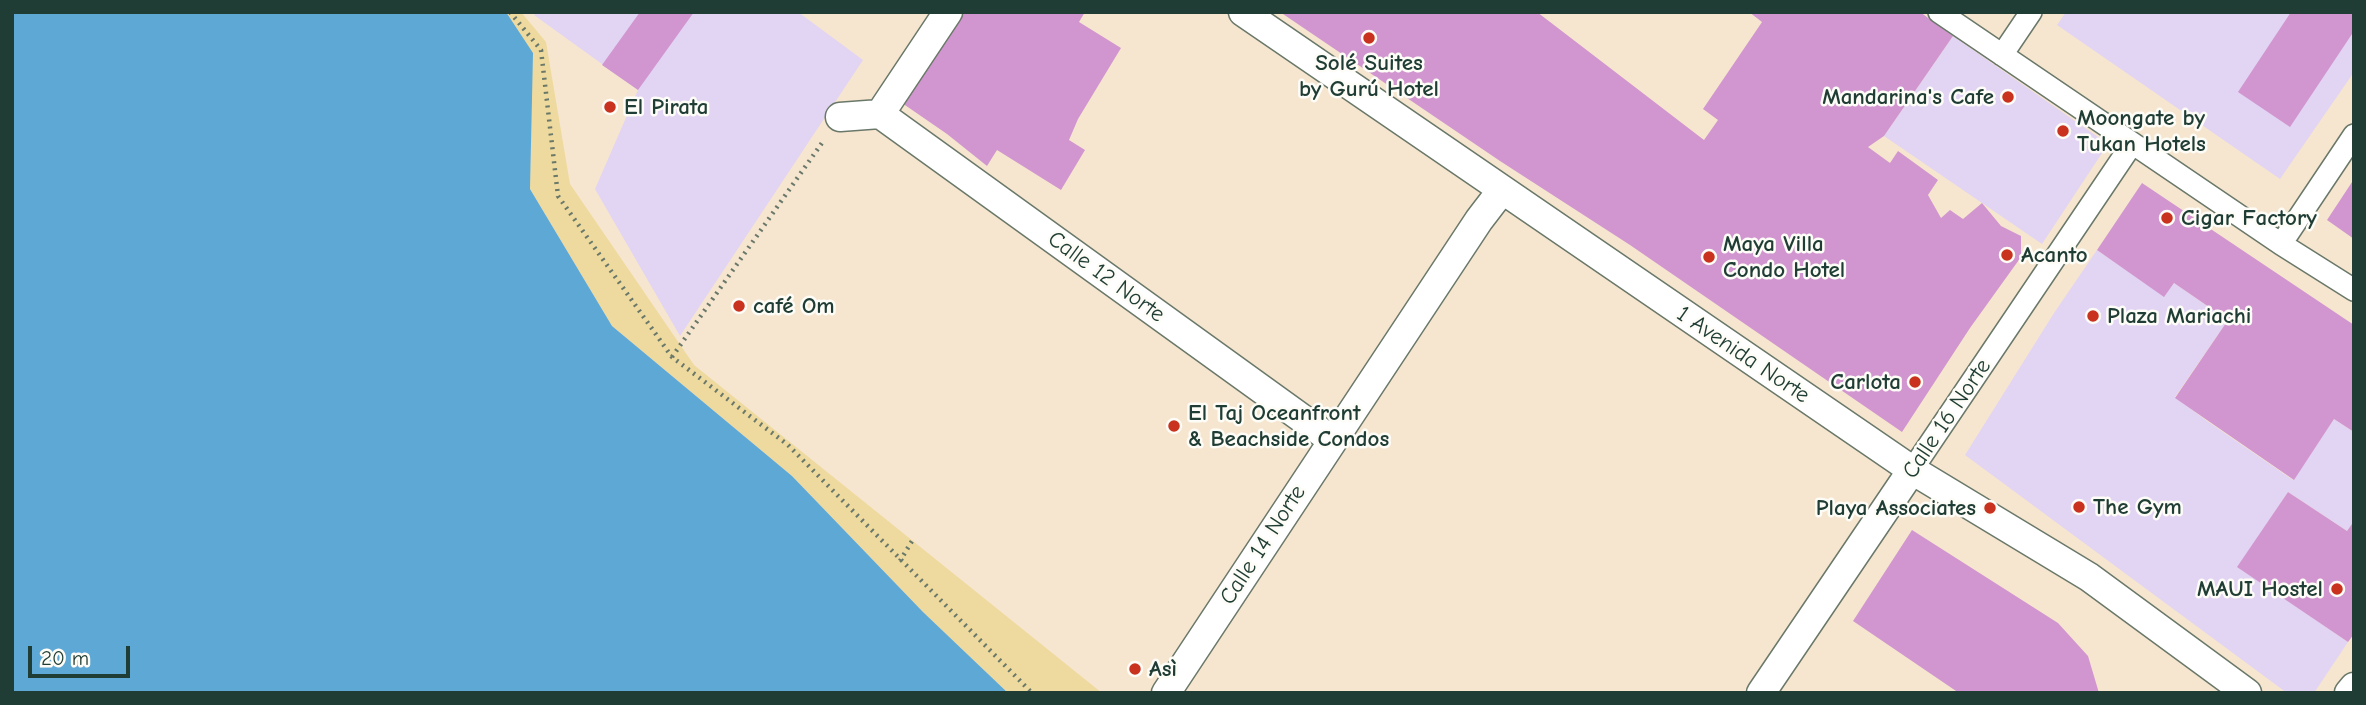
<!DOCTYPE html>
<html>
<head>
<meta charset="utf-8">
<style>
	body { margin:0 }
	#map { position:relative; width:2366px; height:705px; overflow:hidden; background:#f6e6cf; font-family:"Comic Neue",sans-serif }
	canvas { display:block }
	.frame { position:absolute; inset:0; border:14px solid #1f3d34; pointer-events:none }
	.scale { position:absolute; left:28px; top:646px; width:102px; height:32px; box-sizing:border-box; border:4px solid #1f3d34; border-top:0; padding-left:9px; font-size:21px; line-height:24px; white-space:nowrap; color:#1f3d34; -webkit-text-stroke:5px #fdfcf7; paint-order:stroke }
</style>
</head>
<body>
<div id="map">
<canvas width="2366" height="705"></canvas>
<div class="frame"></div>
<div class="scale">20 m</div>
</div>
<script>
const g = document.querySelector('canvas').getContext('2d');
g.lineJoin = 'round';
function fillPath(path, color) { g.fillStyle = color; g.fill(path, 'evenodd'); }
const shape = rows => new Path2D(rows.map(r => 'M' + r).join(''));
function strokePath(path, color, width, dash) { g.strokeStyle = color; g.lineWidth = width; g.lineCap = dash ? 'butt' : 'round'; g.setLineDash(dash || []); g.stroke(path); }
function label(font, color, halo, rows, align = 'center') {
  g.font = font + ' "Comic Neue",sans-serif'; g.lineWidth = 5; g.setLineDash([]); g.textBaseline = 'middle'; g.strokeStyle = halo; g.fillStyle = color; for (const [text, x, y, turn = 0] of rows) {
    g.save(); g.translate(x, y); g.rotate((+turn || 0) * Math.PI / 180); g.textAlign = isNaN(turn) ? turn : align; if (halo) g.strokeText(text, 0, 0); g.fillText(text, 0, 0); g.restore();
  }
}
fillPath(shape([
	[537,12,798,12,863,60,680,336,595,189,638,90,534,15],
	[2066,12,2354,12,2354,72,2280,179,2057,25],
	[1953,36,2108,144,2042,244,1884,136],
	[2097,250,2164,296,2174,283,2228,320,2175,397,2207,421,2293,480,2334,419,2354,432,2354,521,2347,531,2288,492,2238,567,2348,642,2314,693,2287,693,1965,455,2054,313]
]), '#e2d4f3');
fillPath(shape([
	[506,12,521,12,546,42,570,184,694,365,1102,693,1008,693,923,612,792,476,612,326,530,189,532,53]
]), '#eeda9e');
fillPath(shape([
	[12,12,506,12,533,53,530,189,612,326,792,476,923,612,1008,693,12,693]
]), '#5ea8d6');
fillPath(shape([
	[640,12,694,12,638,90,602,65],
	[964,12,1085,12,1079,22,1121,48,1078,119,1069,140,1085,150,1061,190,997,150,987,166,947,134,902,103],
	[1280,12,1537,12,1704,140,1718,120,1703,109,1762,22,1749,12,1920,12,1953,36,1884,136,1868,147,1890,163,1898,151,1938,180,1928,195,1941,218,1950,210,1963,219,1982,203,2001,226,2021,236,2021,257,1970,328,1902,432,1630,245,1500,161],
	[2291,12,2354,12,2354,31,2290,127,2238,92],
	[2354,179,2354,239,2327,220],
	[2142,183,2354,325,2354,432,2334,419,2294,480,2175,398,2228,320,2174,283,2164,297,2097,250],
	[2288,492,2347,531,2354,521,2354,634,2348,642,2237,567],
	[1912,530,2058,623,2088,656,2099,693,1959,693,1853,621]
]), '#d196cf');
const pedestrian = shape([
	[1939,12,2281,244,2354,290],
	[2002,55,2031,12],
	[2281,244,2354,135],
	[1912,470,2132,144]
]);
const minor = shape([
	[1243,12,1912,470,2089,577,2247,693],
	[880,114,1332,440],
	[840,117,880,114,948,12],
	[1166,693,1479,220,1502,190],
	[1761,693,1912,470],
	[2349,693,2354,687]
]);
strokePath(pedestrian, '#6a786a', 24);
strokePath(minor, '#6a786a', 31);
strokePath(shape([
	[510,12,541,50,558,196,672,357,788,445,1032,693],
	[672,357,824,140],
	[900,561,912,541]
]), '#6a786a', 4.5, [2, 5]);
strokePath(pedestrian, '#fff', 21);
strokePath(minor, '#fff', 28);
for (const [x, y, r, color] of [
	[1369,38,7,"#c8321e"],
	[2008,97,7,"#c8321e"],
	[610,107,7,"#c8321e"],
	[2063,131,7,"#c8321e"],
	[2167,218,7,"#c8321e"],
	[2007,255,7,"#c8321e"],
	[1709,257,7,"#c8321e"],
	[739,306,7,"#c8321e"],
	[2093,316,7,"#c8321e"],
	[1915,382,7,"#c8321e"],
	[1174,426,7,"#c8321e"],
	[2079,507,7,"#c8321e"],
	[1990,508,7,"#c8321e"],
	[2337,589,7,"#c8321e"],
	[1135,669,7,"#c8321e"]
]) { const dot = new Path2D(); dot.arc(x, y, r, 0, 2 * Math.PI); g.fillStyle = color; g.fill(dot); strokePath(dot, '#fdfcf7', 2.5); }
label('bold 23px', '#1f3d34', '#fdfcf7', [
	["Solé Suites",1369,63,"center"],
	["by Gurú Hotel",1369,89,"center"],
	["Mandarina's Cafe",1994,97,"right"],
	["El Pirata",624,107],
	["Moongate by",2077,118],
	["Tukan Hotels",2077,144],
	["Cigar Factory",2181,218],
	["Maya Villa",1723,244],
	["Condo Hotel",1723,270],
	["Acanto",2021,255],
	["café Om",753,306],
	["Plaza Mariachi",2107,316],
	["Carlota",1901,382,"right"],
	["El Taj Oceanfront",1188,413],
	["& Beachside Condos",1188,439],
	["The Gym",2093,507],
	["Playa Associates",1976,508,"right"],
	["MAUI Hostel",2323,589,"right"],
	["Asì",1149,669]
], 'left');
label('23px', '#1f3d34', '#fdfcf7', [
	["Calle 12 Norte",1106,277,36],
	["1 Avenida Norte",1743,355,34],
	["Calle 16 Norte",1947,419,-56],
	["Calle 14 Norte",1263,545,-57]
]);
</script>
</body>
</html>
